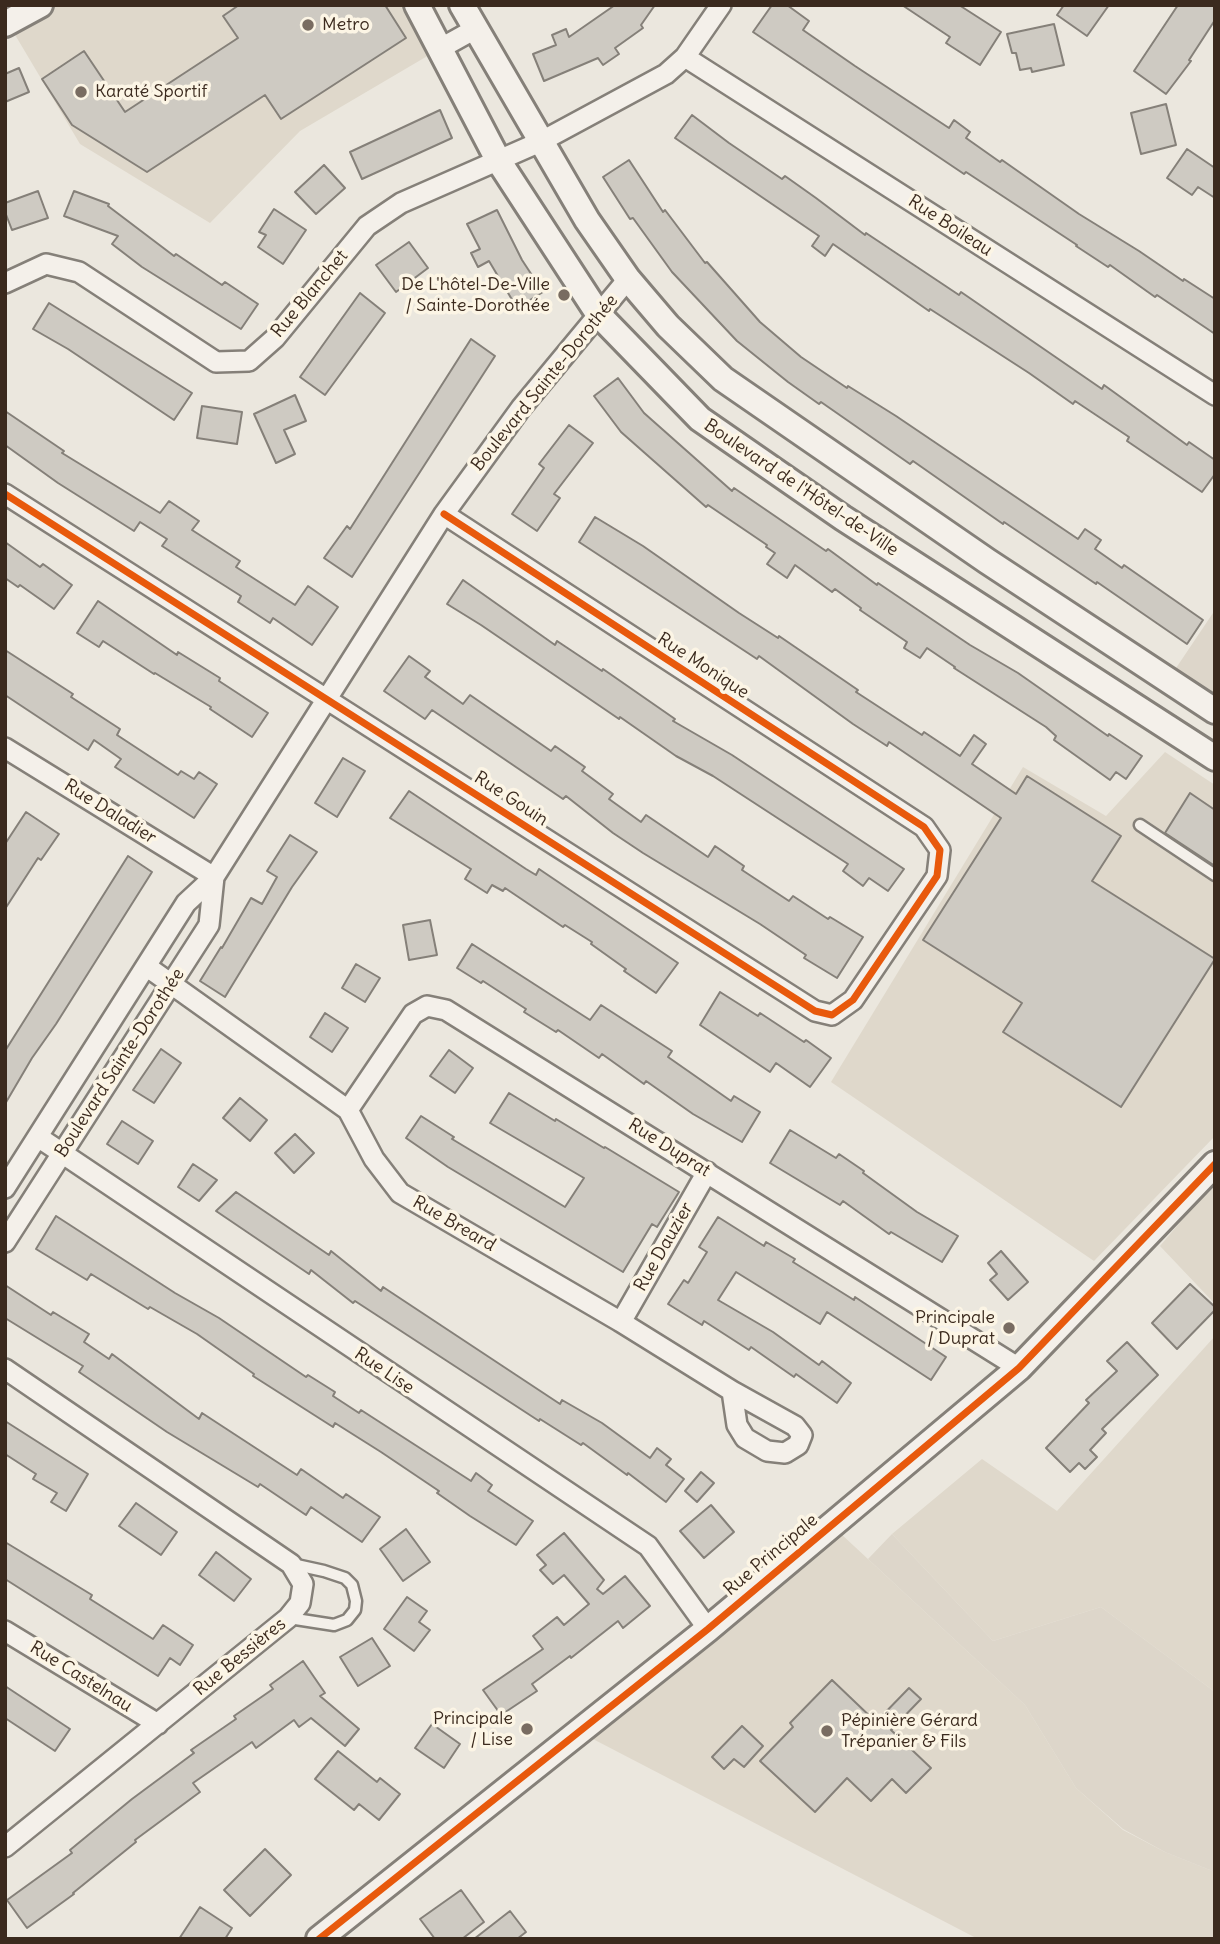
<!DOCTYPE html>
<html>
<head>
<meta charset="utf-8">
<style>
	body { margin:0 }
	#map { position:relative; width:1220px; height:1944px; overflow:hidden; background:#ebe7de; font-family:Delius,sans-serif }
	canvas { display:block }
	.frame { position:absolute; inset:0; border:7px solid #3b2a1e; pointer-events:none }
</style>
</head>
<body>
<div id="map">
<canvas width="1220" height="1944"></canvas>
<div class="frame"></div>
</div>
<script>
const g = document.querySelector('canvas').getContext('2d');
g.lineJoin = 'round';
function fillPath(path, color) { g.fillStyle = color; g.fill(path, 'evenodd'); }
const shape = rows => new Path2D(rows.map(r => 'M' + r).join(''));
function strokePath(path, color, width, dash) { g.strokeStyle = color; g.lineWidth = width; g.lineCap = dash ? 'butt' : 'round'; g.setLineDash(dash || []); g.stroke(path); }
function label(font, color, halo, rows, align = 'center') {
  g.font = font + ' Delius,sans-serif'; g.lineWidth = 7; g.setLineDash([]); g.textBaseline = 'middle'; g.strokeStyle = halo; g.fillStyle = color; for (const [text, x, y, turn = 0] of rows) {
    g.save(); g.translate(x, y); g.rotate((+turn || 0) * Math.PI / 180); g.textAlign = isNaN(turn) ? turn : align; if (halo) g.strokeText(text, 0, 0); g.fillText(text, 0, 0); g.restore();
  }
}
fillPath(shape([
	[40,5,417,5,441,48,300,131,210,223,80,144,8,23],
	[1165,752,1215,785,1215,1136,1094,1261,831,1082,1023,767,1106,816],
	[1215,1181,1215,1304,1160,1246],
	[1215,1336,1215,1692,1101,1607,993,1641,892,1534,982,1459,1057,1511],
	[840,1533,1025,1705,1076,1788,1123,1830,1165,1852,1215,1872,1215,1939,978,1939,591,1738]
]), '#dfd8cb');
fillPath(shape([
	[1215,610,1215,711,1168,680],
	[892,1534,993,1641,1101,1607,1215,1692,1215,1872,1165,1852,1123,1829,1076,1788,1025,1705,868,1559]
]), '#ddd6ca');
const building = shape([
	[239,5,385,5,406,38,281,119,265,95,147,172,72,125,42,79,84,51,125,112,238,38,223,16,239,5],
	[615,5,655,5,641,25,643,28,615,48,619,54,603,65,598,58,544,81,533,54,556,45,552,35,566,29,569,37,615,5],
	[772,5,787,5,809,21,803,30,855,66,949,128,954,120,970,132,966,138,1000,162,1002,160,1079,214,1139,251,1183,281,1184,279,1215,299,1215,334,1157,295,1155,297,1110,265,1108,267,1076,246,1077,245,966,172,964,174,753,32,772,5],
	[902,5,959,5,1001,32,980,65,946,43,950,37,902,5],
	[1064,5,1109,5,1087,36,1057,15,1064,5],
	[1178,5,1215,5,1215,20,1189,60,1191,61,1166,94,1134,71,1178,5],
	[1054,24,1064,65,1032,72,1031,68,1020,70,1016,53,1012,53,1007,34,1054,24],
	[19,68,29,92,5,102,5,74,19,68],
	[1166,104,1176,145,1141,154,1131,113,1166,104],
	[440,110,452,138,362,179,350,152,440,110],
	[692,115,729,143,782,179,785,176,816,198,865,235,866,233,959,295,961,292,1102,389,1104,385,1187,445,1189,442,1215,460,1215,474,1202,492,1127,441,1129,437,1075,401,1073,404,1029,373,930,309,929,311,833,244,825,256,812,246,819,236,675,138,692,115],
	[1187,149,1215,168,1215,198,1198,187,1192,195,1167,178,1187,149],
	[629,160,663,212,665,210,705,263,707,262,760,322,801,357,847,388,848,386,896,416,1078,539,1085,529,1101,540,1095,549,1122,568,1124,565,1203,620,1187,644,1097,582,1096,584,1004,522,1003,524,913,461,910,464,821,402,819,404,788,382,737,341,672,272,633,218,630,219,603,177,629,160],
	[324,165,345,188,316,214,295,192,324,165],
	[38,191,48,218,12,230,5,212,5,203,38,191],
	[74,191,109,204,108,206,174,256,176,254,222,285,225,282,258,304,241,329,142,267,112,244,118,236,64,216,74,191],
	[274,209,306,230,283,264,258,247,266,235,259,232,274,209],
	[497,210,522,260,543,292,517,308,489,261,478,267,471,253,480,249,467,224,497,210],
	[409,242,428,268,396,292,376,265,409,242],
	[360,293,385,313,325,395,300,377,360,293],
	[49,303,192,393,174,420,68,349,33,329,49,303],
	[471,339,495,356,352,577,324,558,347,526,350,529,471,339],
	[618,378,644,413,732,491,734,488,826,551,828,549,877,585,878,583,970,645,1018,673,1108,736,1109,734,1142,756,1126,779,1116,772,1110,780,1054,740,1056,736,1046,727,954,668,955,667,927,648,920,658,904,648,907,642,860,610,861,608,835,589,832,592,795,565,787,578,767,564,775,553,766,547,767,545,708,505,706,507,621,432,594,396,618,378],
	[295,395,306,421,284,430,295,454,276,463,254,414,295,395],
	[202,406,242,412,237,444,197,438,202,406],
	[5,411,64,451,62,453,160,513,169,501,199,521,192,530,240,561,236,567,295,605,308,586,338,607,312,645,273,618,270,623,238,602,241,596,162,546,167,539,140,522,134,531,58,483,5,445,5,411],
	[569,425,593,443,554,494,560,498,537,531,512,514,544,468,539,464,569,425],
	[595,517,643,546,739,613,778,638,779,636,858,690,856,692,922,735,924,732,960,756,974,735,986,744,972,764,1016,794,1027,776,1121,836,1092,881,1215,959,1121,1107,1003,1032,1022,1003,923,940,1001,818,889,742,887,746,853,724,759,656,757,659,579,542,595,517],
	[5,542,40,567,43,564,72,585,54,609,20,585,18,587,5,578,5,542],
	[463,580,555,645,557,641,602,671,603,669,675,719,673,721,732,755,904,869,888,891,869,878,863,886,843,871,848,864,713,776,676,756,620,717,619,719,481,625,447,604,463,580],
	[98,601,177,655,178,652,220,678,219,681,268,713,252,737,210,709,211,707,155,673,154,674,103,641,99,647,77,633,98,601],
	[5,650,73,694,71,697,120,729,117,735,178,775,181,771,194,779,199,772,217,784,194,818,115,767,121,759,94,740,88,750,5,695,5,650],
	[409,656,430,671,425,677,463,704,470,695,551,751,555,746,585,767,582,771,613,794,609,799,641,822,646,815,708,857,715,846,744,866,742,870,789,901,793,896,828,919,830,917,863,937,837,978,804,958,806,955,760,924,643,853,613,833,566,796,563,799,432,710,425,719,384,691,409,656],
	[343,758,365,771,337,817,315,803,343,758],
	[409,791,526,869,536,875,539,869,678,963,656,993,624,971,626,969,591,944,592,942,565,925,563,927,505,888,503,891,492,885,487,893,465,879,471,869,390,818,409,791],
	[1190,793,1215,810,1215,866,1165,833,1190,793],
	[26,812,59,834,41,860,38,858,5,909,5,844,26,812],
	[290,835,317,852,292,887,225,997,200,981,221,947,222,948,251,898,262,904,277,877,267,871,290,835],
	[128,856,152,872,56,1024,32,1058,5,1104,5,1051,128,856],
	[430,920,437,955,409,960,403,925,430,920],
	[472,944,590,1020,601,1005,672,1051,668,1057,731,1101,734,1096,760,1112,742,1142,693,1114,646,1081,644,1084,602,1054,599,1058,558,1030,556,1032,524,1012,526,1009,483,981,481,983,457,968,472,944],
	[356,964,380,978,365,1002,342,988,356,964],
	[720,992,758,1016,760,1013,804,1042,806,1040,831,1058,810,1087,776,1063,770,1072,700,1025,720,992],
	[325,1013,348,1028,332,1052,310,1037,325,1013],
	[161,1049,181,1063,154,1103,133,1090,161,1049],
	[449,1050,473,1068,455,1093,430,1076,449,1050],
	[509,1093,555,1121,556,1119,604,1148,605,1147,679,1192,657,1227,652,1224,623,1272,448,1167,406,1138,421,1116,454,1137,452,1139,565,1207,584,1178,490,1123,509,1093],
	[240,1098,267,1120,250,1141,223,1118,240,1098],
	[122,1121,153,1141,138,1164,107,1144,122,1121],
	[790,1130,836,1158,839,1154,864,1171,863,1173,917,1212,958,1236,942,1262,891,1232,889,1234,843,1201,840,1205,770,1163,790,1130],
	[295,1134,314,1153,294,1173,275,1153,295,1134],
	[193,1164,217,1180,199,1201,178,1187,193,1164],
	[236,1192,329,1255,331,1251,381,1291,383,1287,560,1404,562,1400,602,1423,650,1458,657,1448,671,1459,666,1465,684,1479,666,1502,628,1473,627,1475,583,1443,581,1445,540,1419,539,1421,355,1301,353,1303,311,1270,309,1274,216,1211,236,1192],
	[56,1216,175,1293,219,1318,306,1377,308,1375,335,1392,333,1396,359,1413,361,1410,471,1481,476,1473,492,1485,488,1491,533,1521,516,1545,470,1516,437,1493,439,1491,381,1452,335,1423,333,1427,253,1376,254,1374,197,1334,150,1307,148,1309,91,1274,87,1280,36,1249,56,1216],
	[718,1217,764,1246,766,1242,795,1259,793,1262,854,1300,855,1297,946,1357,931,1380,827,1312,820,1324,736,1272,718,1300,773,1332,819,1365,822,1361,851,1383,837,1403,796,1374,794,1377,751,1347,749,1350,704,1321,702,1325,668,1304,684,1280,688,1283,707,1252,699,1247,718,1217],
	[1001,1251,1028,1282,1008,1300,990,1280,997,1274,988,1263,1001,1251],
	[1190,1284,1215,1307,1215,1310,1177,1349,1152,1323,1190,1284],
	[5,1285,51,1315,53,1312,89,1334,84,1342,109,1359,112,1354,199,1419,202,1413,297,1475,301,1469,343,1498,346,1494,380,1517,362,1542,311,1507,306,1515,260,1484,258,1487,167,1432,79,1372,83,1366,5,1318,5,1285],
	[1127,1342,1158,1375,1102,1429,1106,1433,1090,1450,1097,1457,1085,1469,1079,1463,1070,1472,1046,1448,1089,1403,1086,1400,1117,1371,1107,1361,1127,1342],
	[5,1421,88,1474,66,1511,51,1502,57,1493,33,1479,36,1474,5,1454,5,1421],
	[701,1472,714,1483,697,1502,685,1491,701,1472],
	[136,1503,177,1532,161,1555,119,1526,136,1503],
	[711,1505,734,1532,704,1558,680,1531,711,1505],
	[406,1529,430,1562,403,1581,380,1549,406,1529],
	[564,1533,604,1580,597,1589,603,1594,625,1576,650,1606,623,1628,618,1621,571,1658,570,1656,532,1684,537,1691,501,1715,483,1690,543,1649,533,1636,557,1617,564,1625,589,1604,564,1575,553,1584,540,1570,546,1565,537,1555,564,1533],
	[5,1542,92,1595,90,1599,153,1639,163,1625,193,1645,180,1665,170,1658,158,1676,5,1579,5,1542],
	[216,1552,251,1579,234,1601,199,1575,216,1552],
	[407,1597,427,1611,419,1622,430,1630,414,1651,384,1629,407,1597],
	[372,1638,390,1666,358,1686,340,1657,372,1638],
	[303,1661,325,1693,320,1696,359,1729,345,1746,311,1718,299,1727,294,1720,256,1748,252,1742,193,1783,200,1792,135,1840,136,1842,73,1893,74,1894,27,1928,7,1900,72,1853,70,1850,132,1799,194,1753,191,1750,236,1719,234,1716,273,1689,270,1685,303,1661],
	[832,1680,876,1722,909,1688,921,1699,891,1730,931,1768,906,1793,892,1779,871,1801,847,1778,815,1812,760,1761,793,1727,790,1723,832,1680],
	[5,1686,70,1729,55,1751,5,1718,5,1686],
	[432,1724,460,1744,444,1768,415,1748,432,1724],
	[742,1726,763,1746,744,1767,734,1759,724,1769,712,1757,742,1726],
	[338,1751,377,1782,380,1778,400,1794,379,1820,359,1804,354,1810,315,1779,338,1751],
	[265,1849,291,1875,250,1916,224,1890,265,1849],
	[461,1890,484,1922,462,1939,435,1939,420,1919,461,1890],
	[200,1907,232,1928,225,1939,179,1939,200,1907],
	[510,1911,526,1932,517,1939,474,1939,510,1911]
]);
fillPath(building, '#cecac2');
strokePath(building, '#858079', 2);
const service = shape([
	[1140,825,1215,875],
	[289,1618,334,1625,347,1620,355,1610,356,1601,352,1585,345,1578,324,1571,292,1564]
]);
const minor = shape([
	[441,48,477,28],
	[685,57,1215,395],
	[5,283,46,264,79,272,216,362,249,361,275,338,367,226,401,203,540,142,666,74,685,57,721,5],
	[5,494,815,1011,832,1015,853,1000,937,876,940,850,924,827,444,514],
	[5,748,214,877],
	[146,966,348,1110,374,1159,400,1193,621,1322,732,1391,737,1425,745,1438,767,1451,785,1453,798,1445,802,1435,795,1426,732,1391],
	[348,1110,413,1014,427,1006,446,1010,1019,1368],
	[38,1137,648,1546,708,1629],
	[5,1188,186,903,214,877,444,514,521,408,628,279],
	[5,1242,209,925,214,877],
	[621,1322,707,1172],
	[5,1369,291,1564,303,1584,300,1603,288,1618,5,1847],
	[5,1631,158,1724]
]);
const tertiary = shape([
	[417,5,498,160,599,315,700,419,843,518,1215,758],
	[462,5,587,220,628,279,668,326,723,379,987,561,1215,711],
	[5,24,40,5],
	[319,1939,708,1629,1019,1368,1215,1164]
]);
strokePath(service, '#858079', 15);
strokePath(minor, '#858079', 24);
strokePath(tertiary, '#858079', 30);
strokePath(service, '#f4f0ea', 10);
strokePath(minor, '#f4f0ea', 19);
strokePath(tertiary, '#f4f0ea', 24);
strokePath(shape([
	[5,494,815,1011,832,1015,853,1000,937,876,940,850,924,827,444,514],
	[319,1939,708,1629,1019,1368,1215,1164]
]), '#e8590c', 7);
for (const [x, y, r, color] of [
	[308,25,7,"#796c61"],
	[81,92,7,"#796c61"],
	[564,295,7,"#796c61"],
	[1009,1328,7,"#796c61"],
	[527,1729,7,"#796c61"],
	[827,1731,7,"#796c61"]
]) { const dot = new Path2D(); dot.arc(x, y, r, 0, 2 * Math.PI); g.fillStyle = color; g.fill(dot); strokePath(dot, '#fcf5e5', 2.5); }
label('18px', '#3b2a1e', '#fcf5e5', [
	["Metro",322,25],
	["Karaté Sportif",95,92],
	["De L'hôtel-De-Ville",550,285,"right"],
	["/ Sainte-Dorothée",550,306,"right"],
	["Principale",995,1318,"right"],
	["/ Duprat",995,1339,"right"],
	["Principale",513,1719,"right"],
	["/ Lise",513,1740,"right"],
	["Pépinière Gérard",841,1721],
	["Trépanier & Fils",841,1742]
], 'left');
label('18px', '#3b2a1e', '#fcf5e5', [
	["Rue Boileau",950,226,33],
	["Rue Blanchet",310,294,-50],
	["Boulevard Sainte-Dorothée",545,383,-51],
	["Boulevard de l'Hôtel-de-Ville",801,488,34],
	["Rue Monique",703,666,33],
	["Rue Gouin",511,799,33],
	["Rue Daladier",110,812,32],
	["Boulevard Sainte-Dorothée",120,1063,-57],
	["Rue Duprat",669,1148,32],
	["Rue Breard",454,1224,30],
	["Rue Dauzier",664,1247,-60],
	["Rue Lise",384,1371,34],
	["Rue Principale",771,1555,-40],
	["Rue Bessières",240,1657,-39],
	["Rue Castelnau",81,1677,32]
]);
</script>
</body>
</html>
